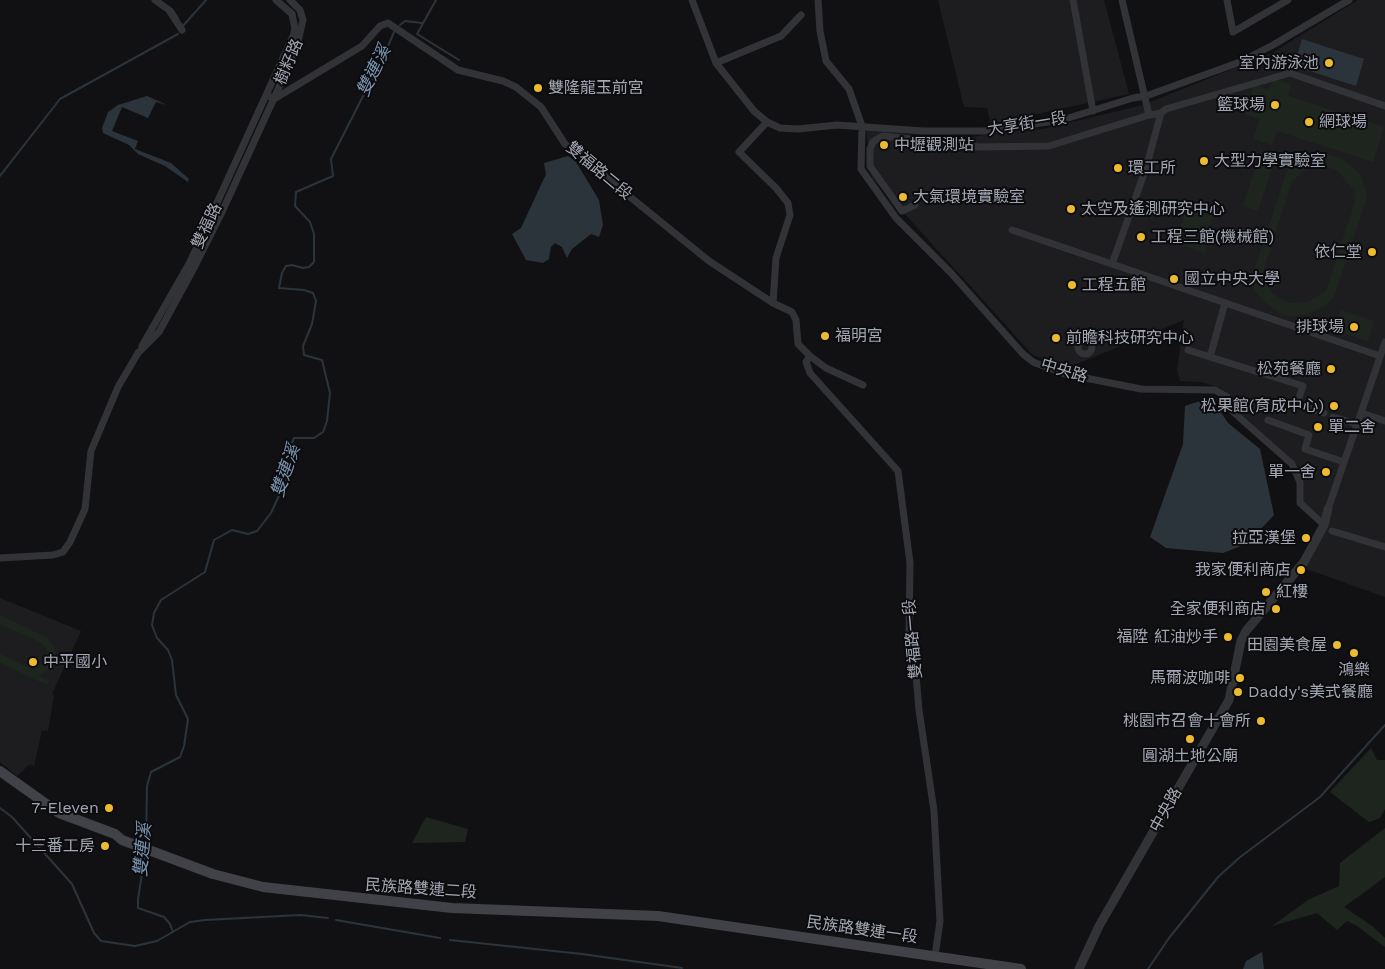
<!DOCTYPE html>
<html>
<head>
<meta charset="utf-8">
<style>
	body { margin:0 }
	canvas { display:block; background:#111113 }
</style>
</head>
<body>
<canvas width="1385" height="969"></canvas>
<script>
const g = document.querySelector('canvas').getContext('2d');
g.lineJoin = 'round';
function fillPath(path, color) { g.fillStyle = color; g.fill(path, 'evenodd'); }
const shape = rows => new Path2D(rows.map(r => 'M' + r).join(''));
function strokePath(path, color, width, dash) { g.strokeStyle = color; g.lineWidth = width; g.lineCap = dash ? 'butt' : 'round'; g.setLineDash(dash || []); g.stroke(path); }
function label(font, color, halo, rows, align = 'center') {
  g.font = font + ' "Work Sans","Noto Sans TC",sans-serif'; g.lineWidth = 4; g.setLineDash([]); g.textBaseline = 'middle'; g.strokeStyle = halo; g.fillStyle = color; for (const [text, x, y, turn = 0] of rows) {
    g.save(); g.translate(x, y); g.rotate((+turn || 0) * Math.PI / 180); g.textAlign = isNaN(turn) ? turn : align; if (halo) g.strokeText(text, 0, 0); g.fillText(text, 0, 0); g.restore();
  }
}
fillPath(shape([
	[938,0,1104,0,1129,94,991,124,987,108,964,107],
	[1358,0,1385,0,1385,597,1301,567,1327,522,1304,508,1298,466,1248,423,1220,388,1201,382,1180,381,1177,370,1184,320,1067,368,1033,355,872,178,866,129,957,140,995,133,1043,129,1143,105,1272,53],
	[0,598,81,631,52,694,54,695,48,731,42,730,34,766,30,764,17,776,0,762]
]), '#1d1d20');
fillPath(shape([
	[1273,79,1291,84,1288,96,1384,127,1373,162,1277,131,1272,145,1253,139,1260,119,1244,114,1254,85,1269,90],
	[1261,150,1276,155,1258,211,1243,206],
	[1322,153,1340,158,1355,169,1362,178,1367,197,1334,297,1325,306,1311,313,1291,317,1279,313,1265,302,1254,290,1252,277,1287,171,1297,161,1310,155],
	[1320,165,1337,170,1353,190,1355,202,1326,291,1308,302,1288,303,1272,293,1265,282,1263,272,1292,181,1309,167],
	[1187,207,1213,216,1206,238,1209,239,1204,257,1202,252,1181,245,1181,243,1174,245],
	[1341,310,1374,321,1368,341,1334,330],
	[0,615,46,637,54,647,56,654,54,666,39,676,49,681,47,685,0,663,0,654,32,669,37,668,47,660,48,652,42,643,0,624],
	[1371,748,1377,760,1385,760,1385,809,1380,818,1369,822,1330,792],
	[426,817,468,829,465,842,412,843],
	[1385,828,1385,877,1344,907,1372,926,1385,938,1385,947,1357,926,1347,921,1337,930,1317,913,1272,926,1308,900,1339,886,1340,863]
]), '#1e251f');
fillPath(shape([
	[1302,39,1364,59,1356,86,1294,66],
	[147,96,167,105,156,102,148,118,122,107,112,131,138,141,135,149,171,163,189,179,188,182,165,166,138,154,129,145,103,133,102,128,108,112,118,105],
	[568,156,576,162,599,200,603,225,599,237,591,234,572,249,567,258,562,247,555,243,551,247,549,259,543,263,526,260,512,234,521,228,546,174,544,163],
	[1200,401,1218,408,1228,423,1260,449,1274,515,1248,543,1223,553,1166,548,1150,537,1183,444,1185,406],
	[1262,952,1264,969,1243,969,1246,961]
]), '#2b333b');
strokePath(shape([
	[436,0,417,34,459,60],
	[172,9,178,18],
	[400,25,405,21,422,23],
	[182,27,206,0],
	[0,176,60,99,178,34],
	[0,808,12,817,72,884,94,933,101,941,135,946,157,941,190,922,205,920,300,915,328,918],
	[146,844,147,786,151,772,180,757,184,746,188,719,176,695,172,660,168,650,157,638,152,625,154,613,161,600,205,572,214,540,232,530,248,534,257,531,271,513,289,474,291,463,291,445,294,438,314,438,323,432,327,421,330,393,322,360,304,355,303,346,312,324,316,301,313,293,304,290,279,288,282,273,286,266,292,265,303,268,309,267,314,262,314,234,310,222,295,206,296,192,333,176,331,159,386,51,394,32],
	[145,854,138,899,138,908,164,917,170,924,173,932],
	[336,920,440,938],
	[450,940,582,954,682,968],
	[1148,969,1169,938,1218,877,1239,858,1320,797,1385,725]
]), '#2b333b', 2);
strokePath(shape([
	[155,0,169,10,182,30],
	[692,0,716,63,754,111,767,122,780,128,798,129,837,125,923,131,984,131,1062,120,1133,98,1146,96,1240,62,1273,45,1349,0],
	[818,0,820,31,826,61,849,89,862,126,861,169,896,218,951,273,1023,354,1033,362,1065,374,1141,389,1215,390,1227,397,1232,411,1292,464,1300,482,1300,503,1324,525],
	[1073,0,1093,111],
	[1122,0,1149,115],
	[1227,0,1233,32,1288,0],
	[716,63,781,36,801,15],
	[267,95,274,99,362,46,380,26,388,23,458,70,503,81,516,87,541,107,565,144,709,261,773,303,792,312,796,320,798,344,810,356,826,368,863,385],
	[767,122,739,152,776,188,788,203,790,215,776,258,773,303],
	[915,205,902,211,870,166,870,149,873,142,879,138,883,136,979,147,1049,146,1149,115,1161,113],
	[1012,230,1112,264],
	'1078 347a7 7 0 1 1 14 0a7 7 0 1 1-14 0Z',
	[1385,342,1361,413,1385,421],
	[142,346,190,262,293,36,295,29,292,14,276,0],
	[1188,350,1210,357,1225,303],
	[810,356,806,362,810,373,898,471,910,563,909,633,915,663,919,710,934,811,940,921,935,956],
	[1380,356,1112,264,1146,168,1161,113,1166,109,1290,73,1385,106],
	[1210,357,1303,386,1297,404,1324,413],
	[1333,417,1357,424],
	[1268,420,1309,435,1305,449,1344,462],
	[1328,509,1361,413],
	[1332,531,1385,547],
	[0,558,53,555,63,552,70,542,85,509,91,451,118,387,138,353,159,332,195,266,222,212,296,50,303,20,300,10,290,0]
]), '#323337', 7);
strokePath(shape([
	[1079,969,1099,926,1229,700,1241,641,1246,631,1304,562,1324,525,1328,509]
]), '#323337', 9);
strokePath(shape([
	[0,771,59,813,115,834,122,840,213,874,263,887,452,908,658,916,1021,969]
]), '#404247', 10);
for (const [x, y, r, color] of [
	[1329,63,5,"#ecbb30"],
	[538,88,5,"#ecbb30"],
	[1275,105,5,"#ecbb30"],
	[1309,122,5,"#ecbb30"],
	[884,145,5,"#ecbb30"],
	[1204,161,5,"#ecbb30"],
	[1118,168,5,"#ecbb30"],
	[903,197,5,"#ecbb30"],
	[1071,209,5,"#ecbb30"],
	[1141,237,5,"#ecbb30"],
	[1372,252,5,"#ecbb30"],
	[1174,279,5,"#ecbb30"],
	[1072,285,5,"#ecbb30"],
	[1354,327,5,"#ecbb30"],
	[825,336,5,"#ecbb30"],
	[1056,338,5,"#ecbb30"],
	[1331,369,5,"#ecbb30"],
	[1334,406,5,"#ecbb30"],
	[1318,427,5,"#ecbb30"],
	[1326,472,5,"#ecbb30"],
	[1306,538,5,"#ecbb30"],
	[1301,570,5,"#ecbb30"],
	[1266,592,5,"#ecbb30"],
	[1276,609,5,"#ecbb30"],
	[1228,637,5,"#ecbb30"],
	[1337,645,5,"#ecbb30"],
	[1354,653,5,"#ecbb30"],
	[33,662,5,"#ecbb30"],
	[1240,678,5,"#ecbb30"],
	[1238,692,5,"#ecbb30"],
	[1261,721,5,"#ecbb30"],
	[1190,739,5,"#ecbb30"],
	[109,808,5,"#ecbb30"],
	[105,846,5,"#ecbb30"]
]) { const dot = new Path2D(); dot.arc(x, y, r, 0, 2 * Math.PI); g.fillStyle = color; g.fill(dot); strokePath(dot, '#0c0c0e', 2); }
label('16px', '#a3a7b3', '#0c0c0e', [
	["樹籽路",289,62,-67],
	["大享街一段",1027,124,-9],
	["雙福路二段",599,171,40],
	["雙福路",207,226,-65],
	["中央路",1064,371,17],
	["雙福路一段",913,639,-95],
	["中央路",1166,810,-61],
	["民族路雙連二段",421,889,4],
	["民族路雙連一段",862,930,8]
]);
label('16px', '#a3a7b3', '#0c0c0e', [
	["室內游泳池",1319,63],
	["雙隆龍玉前宮",548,88,"left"],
	["籃球場",1265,105],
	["網球場",1319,122,"left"],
	["中壢觀測站",894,145,"left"],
	["大型力學實驗室",1214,161,"left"],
	["環工所",1128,168,"left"],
	["大氣環境實驗室",913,197,"left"],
	["太空及遙測研究中心",1081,209,"left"],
	["工程三館(機械館)",1151,237,"left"],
	["依仁堂",1362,252],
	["國立中央大學",1184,279,"left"],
	["工程五館",1082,285,"left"],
	["排球場",1344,327],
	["福明宮",835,336,"left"],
	["前瞻科技研究中心",1066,338,"left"],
	["松苑餐廳",1321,369],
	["松果館(育成中心)",1324,406],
	["單二舍",1328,427,"left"],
	["單一舍",1316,472],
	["拉亞漢堡",1296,538],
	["我家便利商店",1291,570],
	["紅樓",1276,592,"left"],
	["全家便利商店",1266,609],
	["福陞 紅油炒手",1218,637],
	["田園美食屋",1327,645],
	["中平國小",43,662,"left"],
	["鴻樂",1354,670,"center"],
	["馬爾波咖啡",1230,678],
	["Daddy's美式餐廳",1248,692,"left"],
	["桃園市召會十會所",1251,721],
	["圓湖土地公廟",1190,756,"center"],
	["7-Eleven",99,808],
	["十三番工房",95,846]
], 'right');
label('italic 18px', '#7a92ae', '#0c0c0e', [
	["雙連溪",374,71,-64],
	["雙連溪",286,471,-71],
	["雙連溪",143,850,-85]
]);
</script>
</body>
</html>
